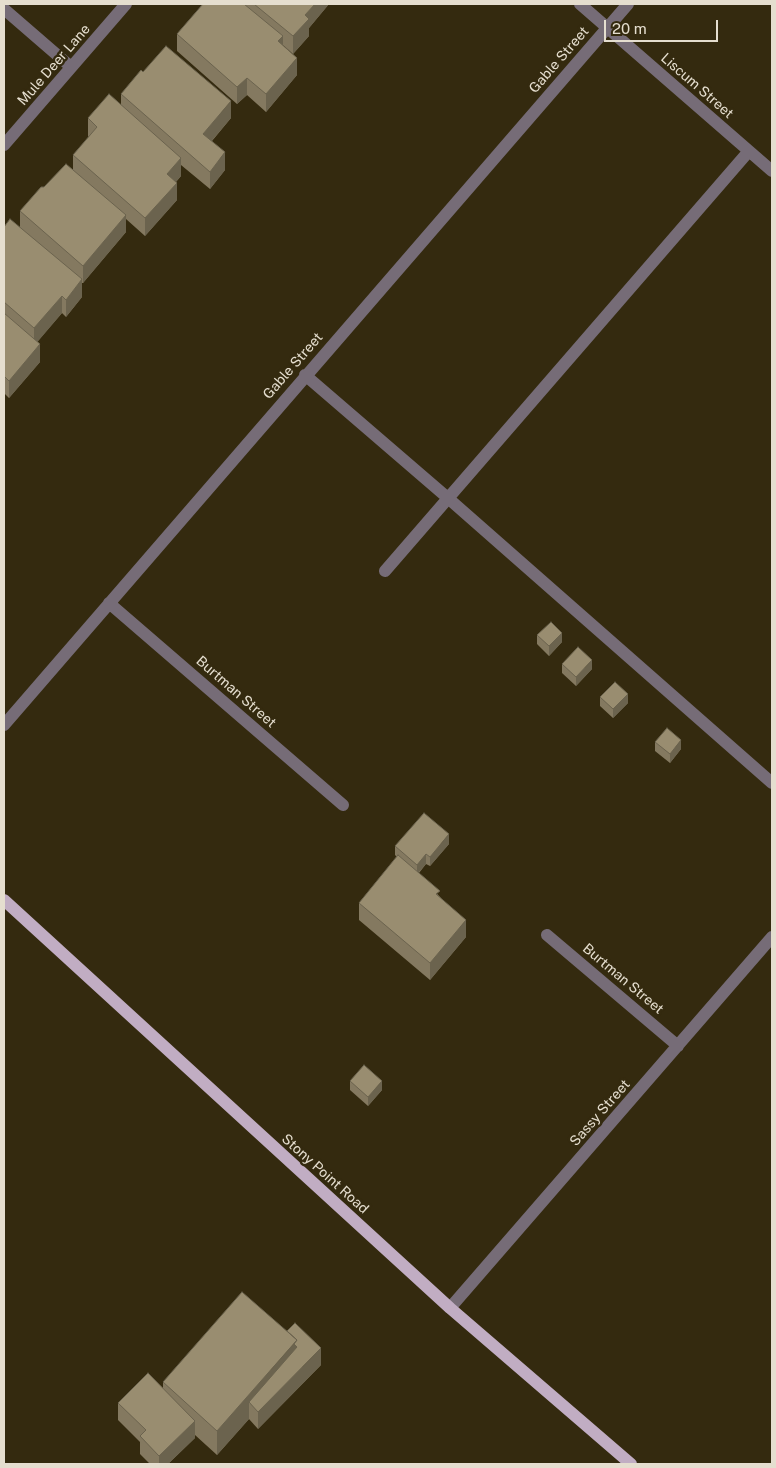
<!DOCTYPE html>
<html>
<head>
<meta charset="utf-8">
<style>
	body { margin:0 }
	#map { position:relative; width:776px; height:1468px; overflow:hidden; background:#342a0f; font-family:"Public Sans",sans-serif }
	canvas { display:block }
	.frame { position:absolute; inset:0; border:5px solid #e5decf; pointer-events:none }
	.scale { position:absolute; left:604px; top:20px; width:114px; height:22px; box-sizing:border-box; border:2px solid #e5decf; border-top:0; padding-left:6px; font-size:15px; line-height:18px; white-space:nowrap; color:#e5decf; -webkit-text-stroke:4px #342a0f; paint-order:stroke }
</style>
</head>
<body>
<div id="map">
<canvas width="776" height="1468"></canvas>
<div class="frame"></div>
<div class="scale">20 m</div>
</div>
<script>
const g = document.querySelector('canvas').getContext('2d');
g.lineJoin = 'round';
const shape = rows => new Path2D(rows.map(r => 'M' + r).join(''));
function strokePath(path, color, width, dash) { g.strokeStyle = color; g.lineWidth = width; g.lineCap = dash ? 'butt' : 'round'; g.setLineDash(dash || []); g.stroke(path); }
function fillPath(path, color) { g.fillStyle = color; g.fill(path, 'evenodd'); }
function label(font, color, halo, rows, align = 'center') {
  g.font = font + ' "Public Sans",sans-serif'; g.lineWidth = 5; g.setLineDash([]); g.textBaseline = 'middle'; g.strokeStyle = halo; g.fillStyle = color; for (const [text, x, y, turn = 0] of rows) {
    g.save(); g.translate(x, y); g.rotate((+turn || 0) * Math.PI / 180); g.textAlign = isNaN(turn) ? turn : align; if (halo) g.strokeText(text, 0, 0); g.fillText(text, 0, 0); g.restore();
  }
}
strokePath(shape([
	[580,4,772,171],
	[4,9,71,67],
	[4,145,126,4],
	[305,375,449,499,772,783],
	[385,571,749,151],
	[109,603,343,805],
	[4,725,628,4],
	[547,935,678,1046],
	[450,1308,772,937]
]), '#766c77', 12);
strokePath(shape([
	[4,900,450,1308,631,1464]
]), '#c1adc3', 12);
fillPath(shape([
	[203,4,329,4,309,28,309,36,293,54,283,45,297,75,266,112,247,95,237,104,177,51,177,34],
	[143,72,231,118,212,141,225,170,210,189,181,165,181,176,176,182,177,200,145,236,126,219,126,232,83,283,82,283,82,297,66,317,62,313,37,342,40,362,9,398,4,393,4,227,20,228,20,211,44,187,73,171,73,155,89,137,88,136,88,118,121,105,121,94],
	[537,635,562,642,549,656,537,644],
	[562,664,592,669,576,686,562,673],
	[600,697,628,703,613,718,600,706],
	[655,742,681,749,670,763,655,751],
	[449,844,430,866,426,864,419,873,440,897,466,937,430,980,359,920,359,903,397,857,395,855,395,846],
	[350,1081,382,1090,368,1106,350,1090],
	[321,1365,258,1429,249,1419,217,1455,195,1435,195,1438,168,1464,150,1464,140,1454,140,1442,118,1420,118,1403,163,1389,163,1382]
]), '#847960');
fillPath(shape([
	[315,4,329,4,309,28,309,36,293,54,293,36,305,15],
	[283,36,283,53,278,41],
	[297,58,297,75,266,112,266,94],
	[247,78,247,95,237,104,237,87],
	[231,101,231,118,203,151,203,134],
	[225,152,225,170,210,189,210,172],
	[181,158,181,176,167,192,167,174],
	[177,183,177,200,145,236,145,218],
	[126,215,126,232,83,283,83,266],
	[82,279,82,297,66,317,66,300],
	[62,296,62,313,34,346,34,328],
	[40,344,40,362,9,398,9,381],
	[562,633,562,642,549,656,549,646],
	[592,660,592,669,576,686,576,677],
	[628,694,628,703,613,718,613,709],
	[681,740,681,749,670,763,670,754],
	[449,834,449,844,430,866,430,857],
	[426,854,426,864,417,874,417,865],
	[466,920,466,937,430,980,430,963],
	[382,1081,382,1090,368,1106,368,1097],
	[297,1340,297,1364,249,1402,249,1419,217,1455,217,1431],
	[321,1348,321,1365,258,1429,258,1412],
	[195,1421,195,1438,168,1464,159,1464,159,1456]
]), '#6b634e');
const building = shape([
	[203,4,244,4,283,36,278,41,297,58,266,94,247,78,237,87,177,34,203,4],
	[254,4,315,4,305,15,309,19,293,36,254,4],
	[166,46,231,101,203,134,225,152,210,172,121,94,141,70,143,72,166,46],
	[109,94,181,158,167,174,177,183,145,218,73,155,97,127,88,118,109,94],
	[66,164,126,215,83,266,20,211,41,187,44,187,66,164],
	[10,219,82,279,66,300,62,296,34,328,4,302,4,227,10,219],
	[4,313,40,344,9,381,4,376,4,313],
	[551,622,562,633,549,646,537,635,551,622],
	[578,647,592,660,576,677,562,664,578,647],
	[615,682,628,694,613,709,600,697,615,682],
	[667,728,681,740,670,754,655,742,667,728],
	[424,813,449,834,430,857,426,854,417,865,395,846,424,813],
	[398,855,440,891,436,894,466,920,430,963,359,903,398,855],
	[364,1065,382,1081,368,1097,350,1081,364,1065],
	[242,1292,297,1340,217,1431,163,1382,242,1292],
	[295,1323,321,1348,258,1412,249,1402,297,1347,294,1344,297,1340,287,1331,295,1323],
	[148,1373,195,1421,159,1456,140,1436,146,1430,118,1403,148,1373]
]);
fillPath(building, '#998d70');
strokePath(building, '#6b634e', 1);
label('14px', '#e5decf', '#342a0f', [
	["Gable Street",559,60,-49],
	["Mule Deer Lane",54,65,-49],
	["Liscum Street",697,86,41],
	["Gable Street",293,366,-49],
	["Burtman Street",236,692,41],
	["Burtman Street",623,979,40],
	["Sassy Street",600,1113,-49],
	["Stony Point Road",325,1174,42]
]);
</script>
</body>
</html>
